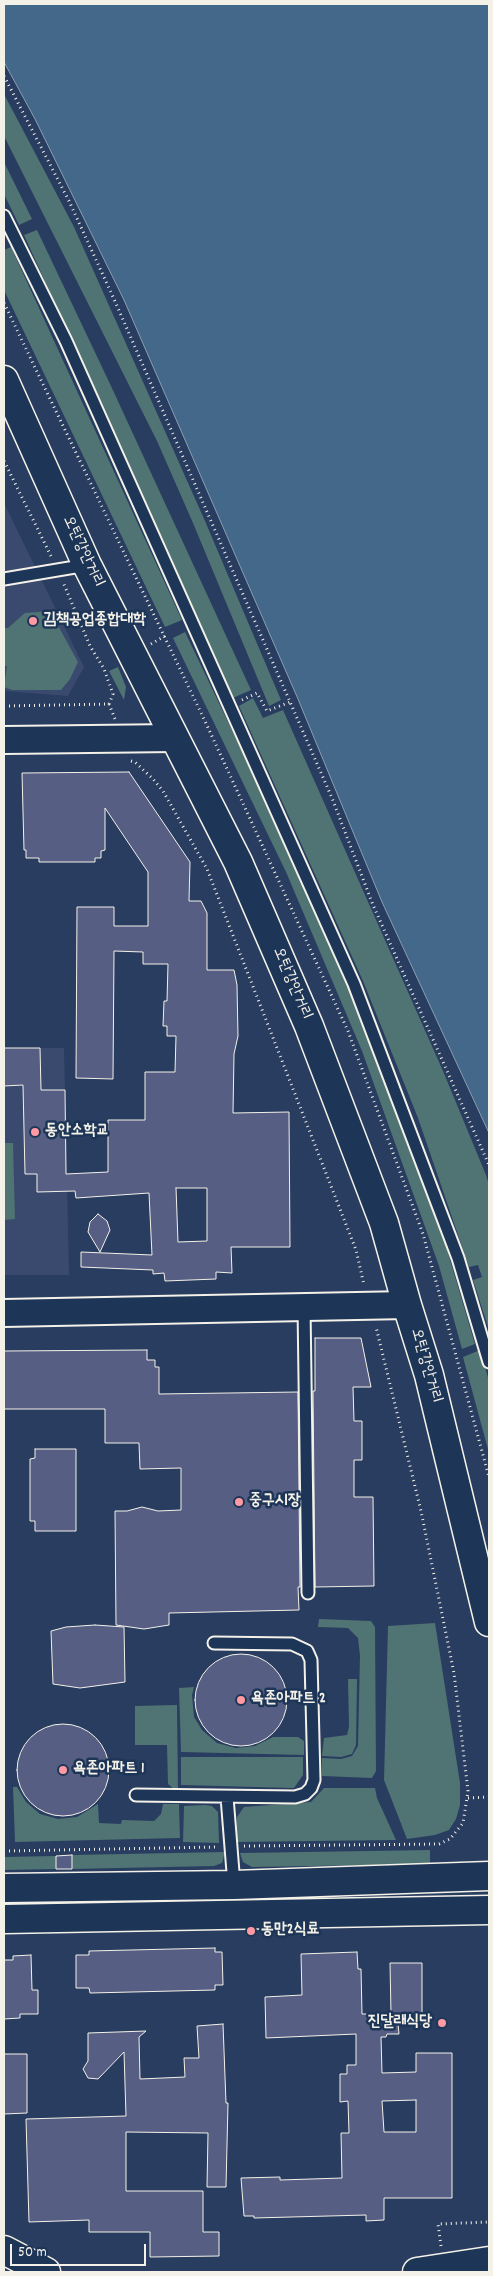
<!DOCTYPE html>
<html>
<head>
<meta charset="utf-8">
<style>
	body { margin:0 }
	#map { position:relative; width:493px; height:2276px; overflow:hidden; background:#283d60; font-family:Dekko,sans-serif }
	canvas { display:block }
	.frame { position:absolute; inset:0; border:5px solid #f4f1e8; pointer-events:none }
	.scale { position:absolute; left:10px; top:2244px; width:136px; height:22px; box-sizing:border-box; border:2px solid #f4f1e8; border-top:0; padding-left:6px; font-size:15px; line-height:18px; white-space:nowrap; color:#f4f1e8; -webkit-text-stroke:4px #1d3557; paint-order:stroke }
</style>
</head>
<body>
<div id="map">
<canvas width="493" height="2276"></canvas>
<div class="frame"></div>
<div class="scale">50 m</div>
</div>
<script>
const g = document.querySelector('canvas').getContext('2d');
g.lineJoin = 'round';
function fillPath(path, color) { g.fillStyle = color; g.fill(path, 'evenodd'); }
const shape = rows => new Path2D(rows.map(r => 'M' + r).join(''));
function strokePath(path, color, width, dash) { g.strokeStyle = color; g.lineWidth = width; g.lineCap = dash ? 'butt' : 'round'; g.setLineDash(dash || []); g.stroke(path); }
function label(font, color, halo, rows, align = 'center') {
  g.font = font + ' Dekko,"Poor Story",sans-serif'; g.lineWidth = 5; g.setLineDash([]); g.textBaseline = 'middle'; g.strokeStyle = halo; g.fillStyle = color; for (const [text, x, y, turn = 0] of rows) {
    g.save(); g.translate(x, y); g.rotate((+turn || 0) * Math.PI / 180); g.textAlign = isNaN(turn) ? turn : align; if (halo) g.strokeText(text, 0, 0); g.fillText(text, 0, 0); g.restore();
  }
}
fillPath(shape([
	[4,503,84,667,68,696,4,691],
	[4,1048,64,1048,69,1275,4,1275]
]), '#3a4a6e');
fillPath(shape([
	[4,94,74,227,205,521,281,700,269,706,193,523,157,441,4,136],
	[4,162,32,219,19,225,4,194],
	[37,230,111,386,251,690,233,698,24,235],
	[11,247,182,620,165,627,4,290,4,250],
	[50,611,78,662,70,679,61,690,12,690,4,687,7,666,4,666,4,628,8,628,25,613],
	[185,632,265,799,346,981,440,1226,475,1344,462,1349,439,1266,362,1051,286,872,173,638],
	[118,667,126,687,124,700,109,671],
	[253,698,263,718,283,710,443,1071,486,1175,489,1185,489,1330,473,1280,482,1277,478,1265,469,1267,418,1118,363,981,239,706],
	[4,1143,13,1143,15,1219,4,1220],
	[480,1350,489,1381,489,1453,463,1357],
	[319,1619,371,1621,375,1627,376,1771,372,1778,322,1776,322,1758,341,1759,352,1756,358,1746,360,1656,358,1638,348,1628,318,1627],
	[435,1623,460,1783,460,1805,456,1819,449,1830,435,1835,407,1839,384,1780,388,1626],
	[348,1679,357,1679,356,1745,352,1754,341,1757,322,1756,324,1738,347,1735,349,1727],
	[194,1687,192,1695,194,1717,202,1730,217,1743,236,1748,255,1746,273,1737,298,1737,304,1741,304,1755,181,1752,179,1688],
	[177,1705,178,1790,174,1789,168,1784,167,1745,135,1745,135,1706],
	[181,1757,303,1757,303,1775,294,1788,181,1785],
	[13,1787,17,1787,26,1802,40,1814,58,1819,77,1817,98,1804,99,1823,121,1824,122,1820,154,1821,161,1814,163,1804,179,1804,180,1838,15,1842],
	[324,1788,375,1788,377,1798,396,1840,236,1842,237,1817,244,1807,311,1802],
	[205,1805,212,1806,218,1812,219,1843,183,1842,184,1806],
	[430,1850,430,1864,252,1867,243,1862,240,1853],
	[225,1852,222,1863,214,1866,72,1869,72,1855],
	[56,1856,56,1869,4,1870,4,1857]
]), '#507374');
const water = shape([
	[4,4,489,4,489,1133,382,902,298,699,124,300,35,119,4,62,4,4]
]);
fillPath(water, '#43688a');
strokePath(water, '#8a9fb0', 1);
const building = shape([
	[129,772,190,862,189,901,201,901,207,913,207,970,234,970,237,985,238,1036,234,1054,233,1113,289,1112,290,1247,231,1247,232,1273,216,1272,216,1279,165,1281,164,1273,153,1274,153,1270,81,1267,81,1252,152,1255,149,1193,76,1198,75,1191,37,1192,37,1174,25,1174,23,1085,4,1086,4,1048,40,1048,41,1090,65,1090,66,1174,108,1172,108,1120,145,1120,145,1072,175,1072,176,1036,167,1036,167,1026,163,1026,164,1001,167,1001,168,964,143,964,143,952,114,951,113,1079,76,1078,77,907,114,907,114,926,148,926,148,872,105,808,105,850,101,851,101,858,95,858,95,862,39,862,39,858,26,858,26,850,24,850,22,773,129,772],
	[176,1188,207,1188,207,1241,178,1242,176,1188],
	[98,1214,107,1221,110,1230,100,1252,88,1232,90,1222,98,1214],
	[315,1338,361,1338,371,1387,353,1387,354,1421,362,1421,362,1460,354,1460,354,1497,373,1497,374,1586,315,1587,313,1391,315,1391,315,1338],
	[147,1350,147,1360,155,1360,155,1367,159,1367,159,1394,298,1392,300,1587,298,1587,299,1610,169,1613,169,1625,144,1629,116,1625,115,1511,127,1511,142,1507,158,1511,181,1510,181,1468,140,1469,139,1443,105,1443,105,1409,4,1409,4,1351,147,1350],
	[35,1449,76,1449,76,1531,35,1531,35,1521,30,1521,30,1459,35,1458,35,1449],
	[95,1625,124,1627,125,1682,80,1688,53,1684,51,1631,66,1627,95,1625],
	'195 1700a46 46 0 1 1 92 0a46 46 0 1 1-92 0Z',
	'17 1770a46 46 0 1 1 92 0a46 46 0 1 1-92 0Z',
	[72,1855,72,1869,56,1869,56,1856,72,1855],
	[215,1948,215,1952,222,1952,223,1985,215,1985,215,1990,90,1993,89,1988,76,1988,76,1955,89,1955,89,1951,215,1948],
	[357,1952,358,1969,361,1969,362,2014,391,2014,390,1963,422,1963,422,2024,398,2024,399,2034,387,2034,386,2037,381,2037,382,2073,416,2072,416,2053,452,2053,452,2198,384,2198,384,2220,366,2221,366,2215,254,2218,254,2216,244,2216,241,2178,280,2177,280,2180,342,2178,341,2133,349,2133,348,2101,340,2102,340,2074,347,2074,347,2065,356,2065,356,2034,266,2038,265,1997,302,1995,301,1954,357,1952],
	[416,2100,416,2132,384,2132,382,2101,416,2100],
	[31,1955,32,1990,38,1990,38,2014,20,2014,20,2018,4,2019,4,1960,13,1960,13,1956,31,1955],
	[223,2024,226,2103,228,2103,226,2187,207,2187,208,2133,126,2132,126,2191,203,2191,203,2232,219,2232,219,2256,150,2257,150,2232,89,2232,89,2220,29,2222,26,2119,126,2116,124,2052,98,2079,88,2078,83,2069,88,2061,88,2033,146,2031,139,2037,140,2079,185,2077,184,2058,199,2058,197,2026,223,2024],
	[4,2054,27,2054,27,2113,4,2114,4,2054]
]);
fillPath(building, '#565e84');
strokePath(building, '#f4f1e8', 1);
const service = shape([
	[4,216,66,341,354,984,458,1258,489,1362],
	[4,579,87,565],
	[304,1307,308,1593],
	[136,1795,295,1797,305,1794,311,1788,314,1780,311,1660,307,1651,292,1644,214,1643],
	[227,1797,234,1885]
]);
const tertiary = shape([
	[4,740,175,738],
	[4,1313,407,1305]
]);
const secondary = shape([
	[4,380,87,565,238,862,309,1026,384,1223,407,1305,429,1375,489,1622]
]);
const primary = shape([
	[4,1888,234,1885,489,1876],
	[4,1919,489,1910],
	[4,2250,46,2272],
	[417,2272,489,2261]
]);
strokePath(service, '#f4f1e8', 15);
strokePath(tertiary, '#f4f1e8', 30);
strokePath(secondary, '#f4f1e8', 31);
strokePath(primary, '#f4f1e8', 31);
strokePath(shape([
	[4,76,69,201,114,299,332,798,373,905,489,1165],
	[4,303,204,719,348,1031,423,1234,489,1477],
	[4,461,51,556],
	[151,644,165,636],
	[242,700,257,693,267,711,290,702],
	[109,704,115,719],
	[4,706,109,704,113,694,104,669,90,646,63,582],
	[131,761,135,762,153,779,163,791,207,869,356,1250,364,1285],
	[468,1798,489,1797],
	[244,1846,439,1844,450,1839,463,1823,468,1791,454,1673,421,1511,376,1327],
	[4,1851,218,1847],
	[441,2246,438,2224,489,2222]
]), '#f4f1e8', 3, [1, 4]);
strokePath(service, '#1d3557', 11);
strokePath(tertiary, '#1d3557', 26);
strokePath(secondary, '#1d3557', 28);
strokePath(primary, '#1d3557', 28);
for (const [x, y, r, color] of [
	[33,621,5,"#ff9aa2"],
	[35,1132,5,"#ff9aa2"],
	[239,1502,5,"#ff9aa2"],
	[241,1700,5,"#ff9aa2"],
	[63,1770,5,"#ff9aa2"],
	[251,1931,5,"#ff9aa2"],
	[442,2023,5,"#ff9aa2"]
]) { const dot = new Path2D(); dot.arc(x, y, r, 0, 2 * Math.PI); g.fillStyle = color; g.fill(dot); strokePath(dot, '#1d3557', 2); }
label('16px', '#f4f1e8', '#1d3557', [
	["오탄강안거리",82,552,65],
	["오탄강안거리",291,984,67],
	["오탄강안거리",425,1366,74]
]);
label('bold 16px', '#f4f1e8', '#1d3557', [
	["김책공업종합대학",43,621],
	["동안소학교",45,1132],
	["중구시장",249,1502],
	["욕존아파트 2",251,1700],
	["욕존아파트 1",73,1770],
	["동만2식료",261,1931],
	["진달래식당",432,2023,"right"]
], 'left');
</script>
</body>
</html>
